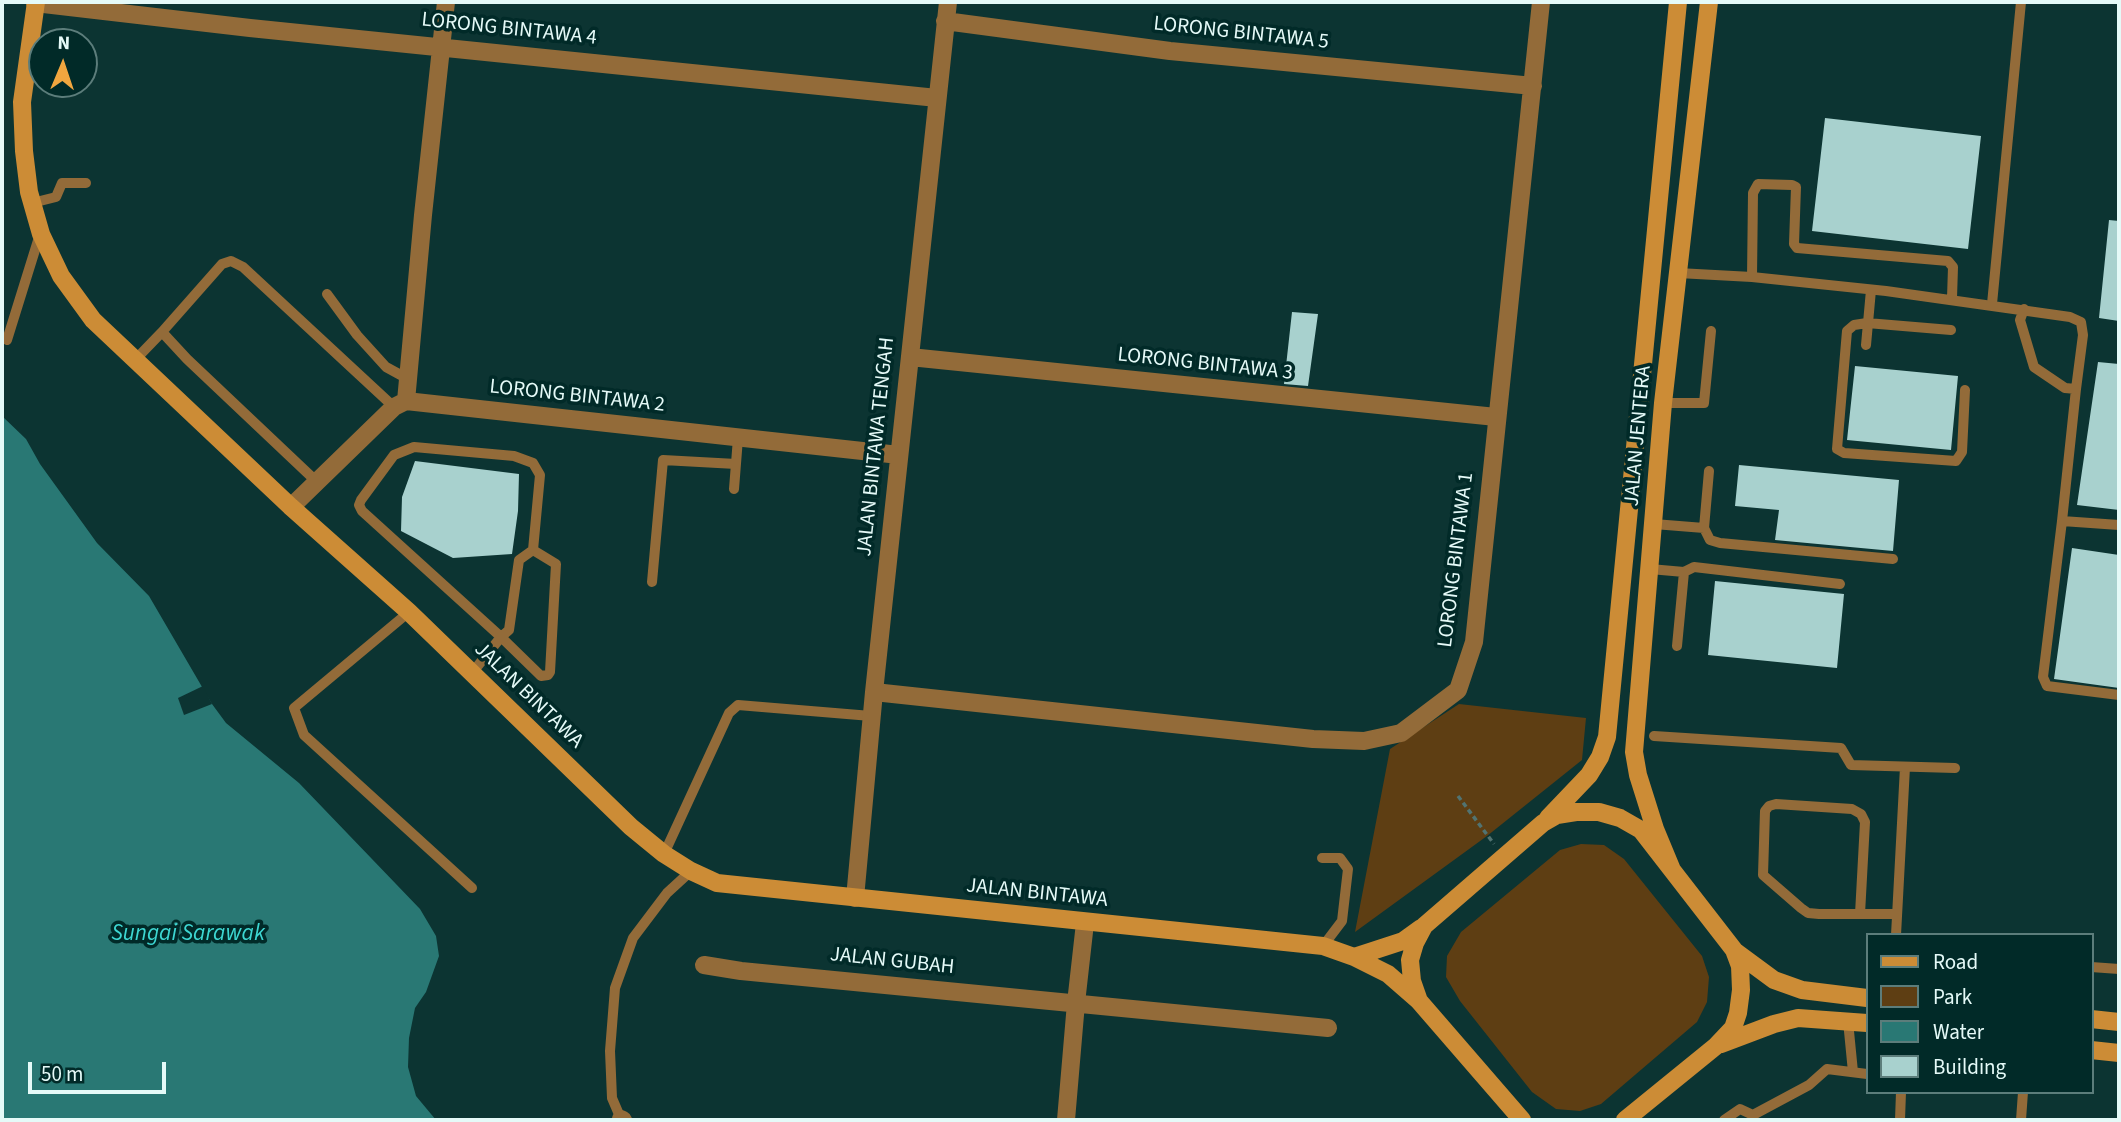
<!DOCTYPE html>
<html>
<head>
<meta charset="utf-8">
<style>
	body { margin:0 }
	#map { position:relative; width:2121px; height:1122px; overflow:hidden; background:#0c3432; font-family:"Source Sans 3",sans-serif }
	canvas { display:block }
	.frame { position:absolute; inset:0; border:4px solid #e5faf8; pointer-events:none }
	.legend { position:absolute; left:1866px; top:933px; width:228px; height:161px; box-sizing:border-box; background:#012a28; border:2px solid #5c7d7b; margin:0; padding:9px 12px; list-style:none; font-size:21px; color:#e5faf8 }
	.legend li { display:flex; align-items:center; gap:14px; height:35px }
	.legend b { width:35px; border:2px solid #5c7d7b }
	.north { position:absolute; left:28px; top:28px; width:70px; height:70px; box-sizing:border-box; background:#012a28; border:2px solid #5c7d7b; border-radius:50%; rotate:2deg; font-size:19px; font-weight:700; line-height:28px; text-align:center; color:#e5faf8 }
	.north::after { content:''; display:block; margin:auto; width:24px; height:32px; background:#f1a63f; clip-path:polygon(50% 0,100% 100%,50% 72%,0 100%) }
	.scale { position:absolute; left:28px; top:1062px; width:138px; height:32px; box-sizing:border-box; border:4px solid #e5faf8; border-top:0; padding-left:9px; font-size:21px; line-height:24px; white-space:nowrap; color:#e5faf8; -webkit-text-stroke:5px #012a28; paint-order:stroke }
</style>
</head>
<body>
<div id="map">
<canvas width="2121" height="1122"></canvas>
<div class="frame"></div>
<ul class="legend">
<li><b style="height:9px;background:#cc8c36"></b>Road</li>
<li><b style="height:19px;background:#5e3e13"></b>Park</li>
<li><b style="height:19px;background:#297874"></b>Water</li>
<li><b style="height:19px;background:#a8d1ce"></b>Building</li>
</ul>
<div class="north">N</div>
<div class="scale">50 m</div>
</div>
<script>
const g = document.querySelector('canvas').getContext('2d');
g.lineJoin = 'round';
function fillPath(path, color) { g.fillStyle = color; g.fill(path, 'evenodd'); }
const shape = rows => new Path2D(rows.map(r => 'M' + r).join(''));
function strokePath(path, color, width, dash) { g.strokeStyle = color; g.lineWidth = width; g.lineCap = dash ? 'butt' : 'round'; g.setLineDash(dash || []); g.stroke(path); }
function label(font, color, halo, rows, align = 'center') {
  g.font = font + ' "Source Sans 3",sans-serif'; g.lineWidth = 7; g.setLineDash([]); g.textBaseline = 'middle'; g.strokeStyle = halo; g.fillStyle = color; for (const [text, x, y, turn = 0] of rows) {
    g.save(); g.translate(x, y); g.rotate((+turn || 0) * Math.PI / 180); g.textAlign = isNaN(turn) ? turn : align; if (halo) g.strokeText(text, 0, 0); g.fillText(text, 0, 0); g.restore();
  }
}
fillPath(shape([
	[1459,704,1586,718,1582,760,1487,836,1355,932,1390,749],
	[1581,844,1604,845,1624,859,1702,956,1709,977,1707,1002,1697,1022,1601,1104,1580,1111,1556,1109,1532,1092,1460,1001,1446,977,1447,956,1461,932,1560,850]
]), '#5e3e13');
fillPath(shape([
	[2,416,26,439,40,464,97,543,149,596,212,704,226,723,299,783,420,909,436,936,439,956,426,992,415,1008,409,1038,408,1067,416,1096,436,1120,2,1120]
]), '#297874');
fillPath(shape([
	[203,686,212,704,184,715,178,698]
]), '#0c3432');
fillPath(shape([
	[1825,118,1981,136,1968,249,1812,231],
	[2109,220,2119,221,2119,321,2099,318],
	[1292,312,1318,314,1308,386,1284,384],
	[2098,362,2119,364,2119,510,2077,505],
	[1855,366,1958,376,1951,450,1847,440],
	[415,461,519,474,518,511,512,554,453,558,401,531,402,497],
	[1739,465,1899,480,1893,551,1775,540,1779,510,1735,506],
	[2072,548,2119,555,2119,688,2054,679],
	[1715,581,1844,594,1837,668,1708,655]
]), '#a8d1ce');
strokePath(shape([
	[1458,796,1494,844]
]), '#517371', 3.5, [5, 3.5]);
strokePath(shape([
	[32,203,56,197,62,183,86,183],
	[1678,273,1752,277,1886,291,2070,317,2081,322,2083,335,2076,389],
	[1752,277,1753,193,1758,184,1792,185,1796,187,1794,244,1797,248,1948,261,1953,267,1952,298],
	[327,294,357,335,386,367,408,379],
	[1992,304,2021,2],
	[2024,309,2020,320,2034,367,2065,388,2076,389,2062,521,2043,677,2047,686,2119,695],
	[1951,330,1867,323,1854,325,1847,331,1837,449,1844,453,1956,461,1962,452,1965,390],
	[7,340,40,234],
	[1866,345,1871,290],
	[135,360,162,332],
	[1663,403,1704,403,1711,331],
	[414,447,514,456,533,463,540,475,533,550,519,560,509,630,501,637,362,511,359,505,361,500,394,455,414,447],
	[1709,471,1704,528,1710,540,1720,543,1893,559],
	[317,482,187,359,162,332,222,264,231,261,243,267,394,407],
	[734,489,738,438],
	[2062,521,2119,525],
	[1654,524,1704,528],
	[1650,569,1684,572,1694,567,1840,584],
	[652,582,663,460,736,464],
	[409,612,294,708,304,735,472,888],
	[1677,646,1684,572],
	[472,673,501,637,541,676,548,675,550,672,556,564,533,550],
	[1654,736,1841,748,1851,765,1955,768],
	[664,854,729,713,738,705,871,716],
	[1322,858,1340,858,1348,869,1342,921,1323,946],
	[1860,914,1865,822,1861,814,1852,809,1776,804,1769,806,1765,811,1763,875,1801,908,1808,913,1819,914,1897,914],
	[1896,935,1905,767],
	[2091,967,2119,969],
	[1848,1021,1853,1072],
	[621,1119,612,1098,610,1051,615,988,633,938,667,893,691,871],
	[1724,1120,1740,1109,1753,1115,1809,1085,1827,1069,1867,1074],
	[1900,1120,1901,1092],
	[2021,1120,2023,1092]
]), '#936b39', 10);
strokePath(shape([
	[35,3,250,28,937,98],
	[945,21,1170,51,1533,86],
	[910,357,1496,417],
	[406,401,423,215,446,2],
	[291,507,394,407,406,401,899,455],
	[874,692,1313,739,1364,741,1401,733,1458,690,1474,642,1541,2],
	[855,898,874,692,948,2],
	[704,965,741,971,1328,1028],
	[621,1119,623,1120],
	[1066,1120,1076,1003,1085,923]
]), '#936b39', 18);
strokePath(shape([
	[36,2,22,102,24,151,29,192,41,234,61,276,93,320,291,507,409,612,631,827,664,854,691,871,717,883,1323,946,1354,957,1388,974,1419,1001],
	[1548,818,1589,775,1600,757,1607,737,1678,2],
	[1672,870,1655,829,1638,775,1634,752,1663,403,1709,2],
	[1736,952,1774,980,1802,990,1867,998],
	[1354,957,1403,941,1421,928],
	[2091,1019,2119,1022],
	[1721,1044,1774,1024,1798,1018,1867,1023],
	[2091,1050,2119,1053],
	[1522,1120,1419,1001,1412,981,1410,960,1415,943,1424,926,1543,823,1557,815,1576,812,1599,812,1620,818,1641,830,1734,950,1740,966,1741,990,1738,1013,1733,1028,1716,1046,1625,1120]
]), '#cc8c36', 18);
label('21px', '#e5faf8', '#012a28', [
	["LORONG BINTAWA 4",509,30,6],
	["LORONG BINTAWA 5",1241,34,6],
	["LORONG BINTAWA 3",1205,365,6],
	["LORONG BINTAWA 2",577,397,6],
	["JALAN JENTERA",1639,436,-85],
	["JALAN BINTAWA TENGAH",877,447,-84],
	["LORONG BINTAWA 1",1457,560,-83],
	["JALAN BINTAWA",528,696,44],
	["JALAN BINTAWA",1037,894,6],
	["JALAN GUBAH",892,962,6]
]);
label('italic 23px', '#3dd7d2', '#012a28', [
	["Sungai Sarawak",188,935]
]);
</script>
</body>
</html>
